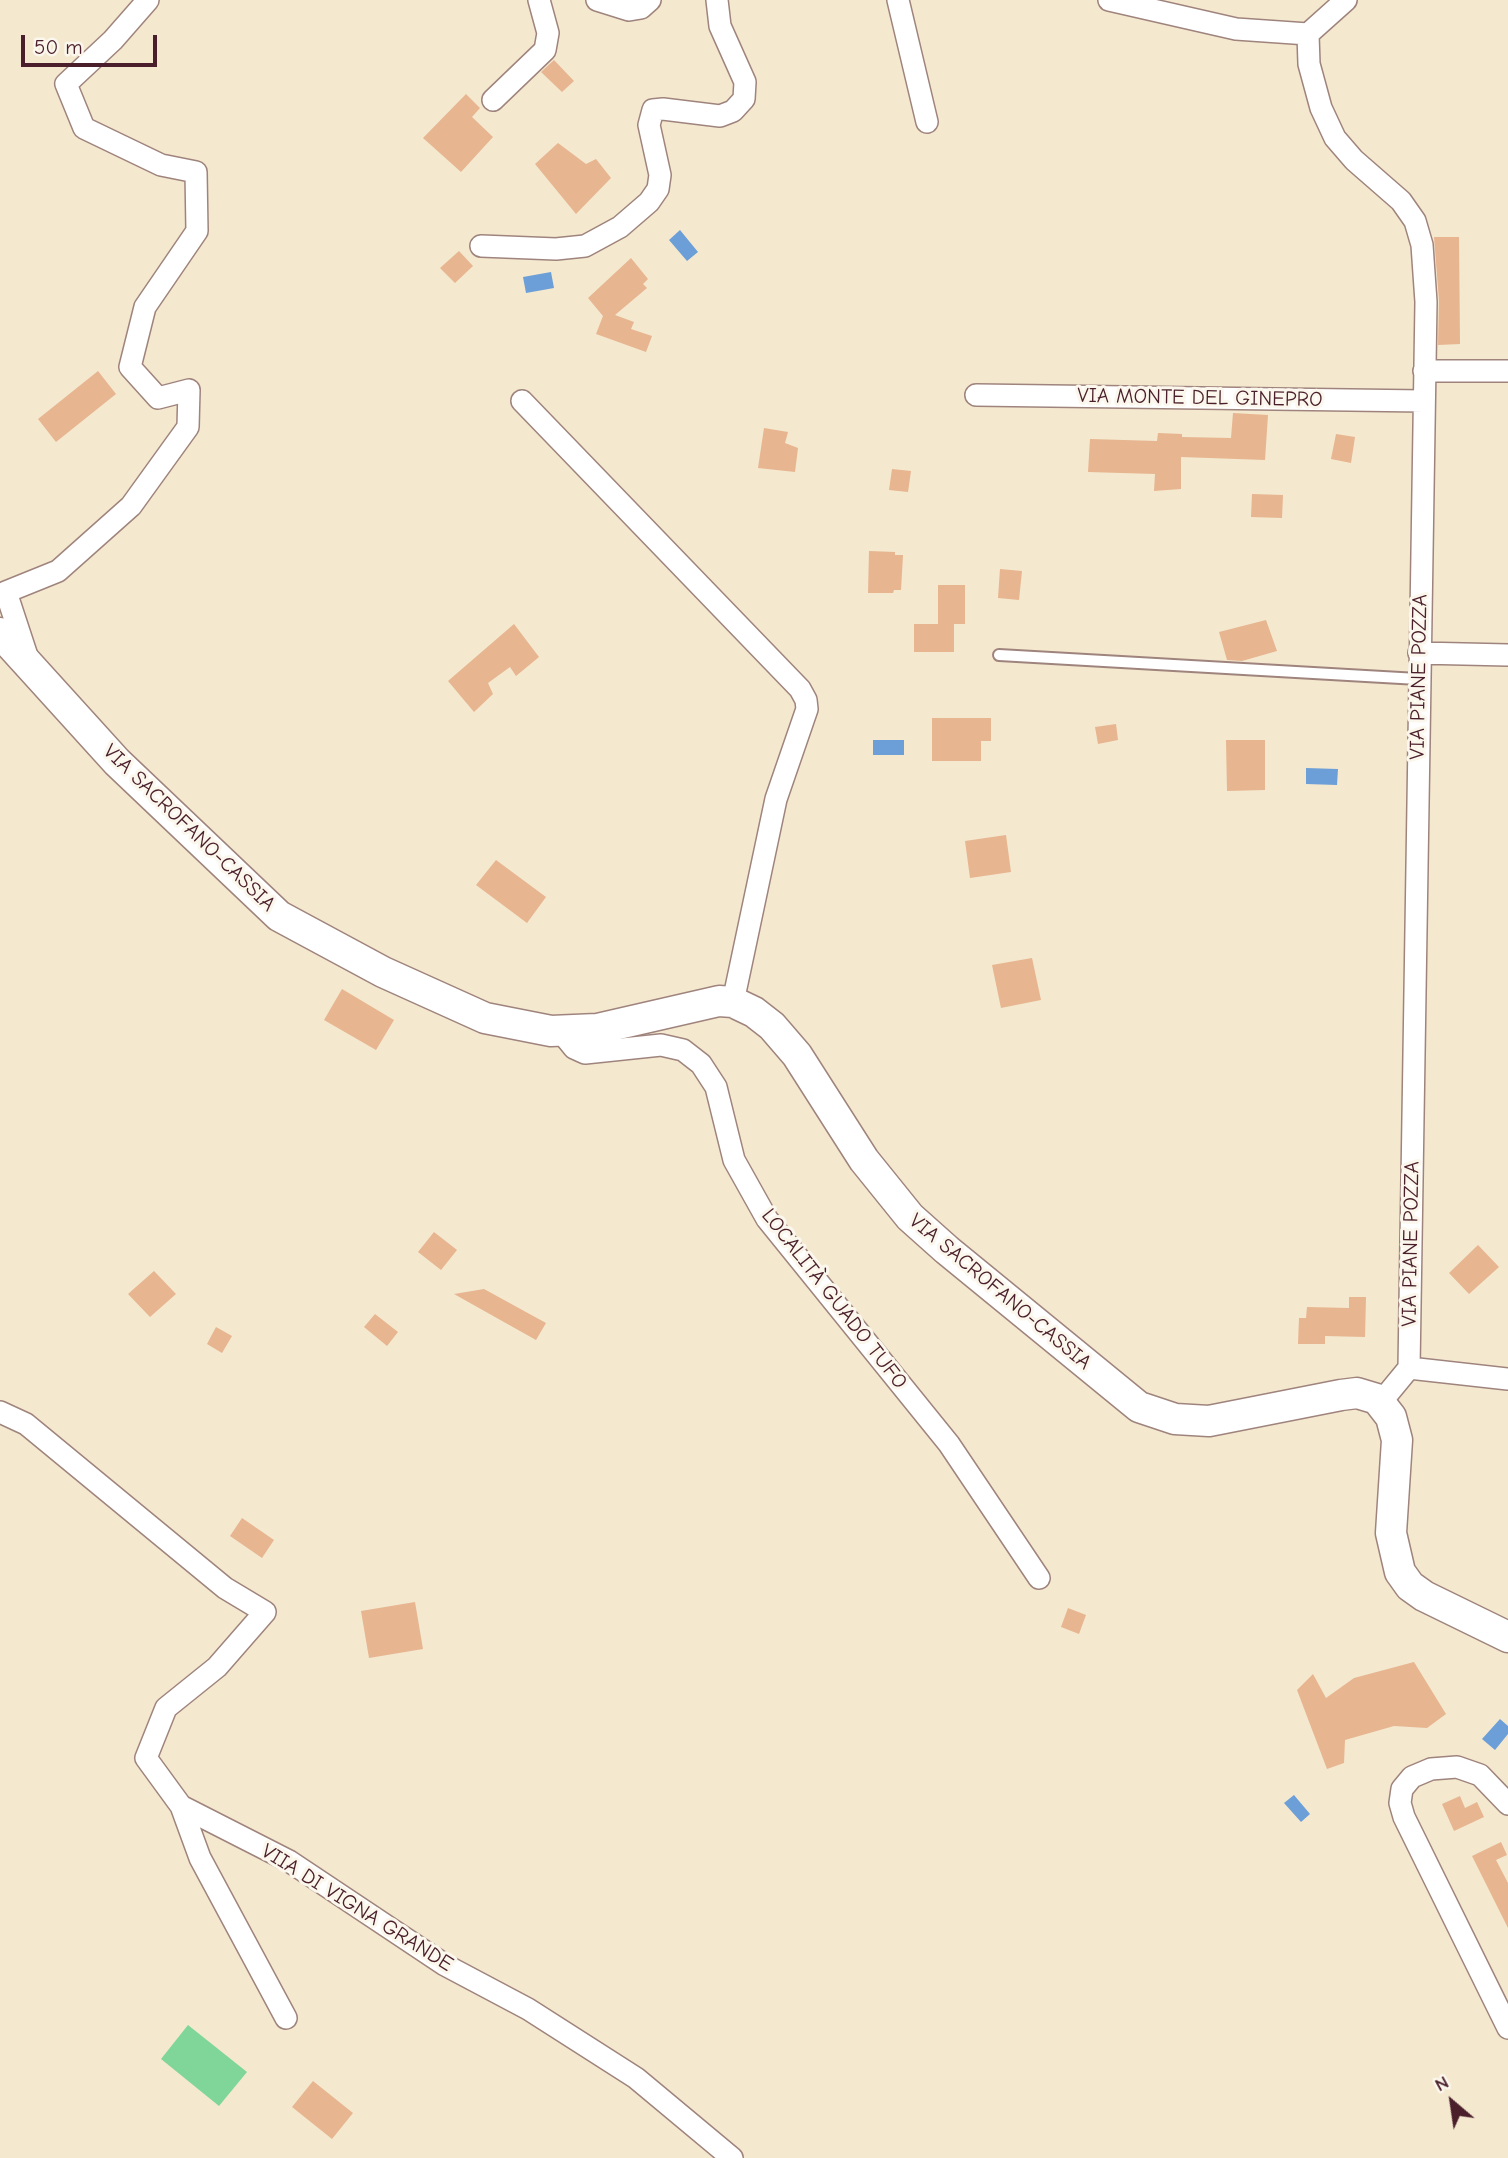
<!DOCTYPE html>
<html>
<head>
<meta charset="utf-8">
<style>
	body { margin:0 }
	#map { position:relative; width:1508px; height:2158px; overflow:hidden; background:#f4e8cf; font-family:"Comic Neue",sans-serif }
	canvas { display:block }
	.north { position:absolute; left:1417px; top:2067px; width:70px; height:70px; -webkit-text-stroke:5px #fbf7ec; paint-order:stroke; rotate:331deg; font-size:19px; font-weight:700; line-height:28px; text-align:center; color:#4a1f2b }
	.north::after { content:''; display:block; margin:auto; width:24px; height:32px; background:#4a1f2b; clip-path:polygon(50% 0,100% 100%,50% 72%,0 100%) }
	.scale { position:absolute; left:21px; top:35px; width:136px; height:32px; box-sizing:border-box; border:4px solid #4a1f2b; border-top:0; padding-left:9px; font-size:21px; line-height:24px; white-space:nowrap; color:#4a1f2b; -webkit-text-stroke:5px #fbf7ec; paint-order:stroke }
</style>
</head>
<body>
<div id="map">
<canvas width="1508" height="2158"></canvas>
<div class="north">N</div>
<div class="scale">50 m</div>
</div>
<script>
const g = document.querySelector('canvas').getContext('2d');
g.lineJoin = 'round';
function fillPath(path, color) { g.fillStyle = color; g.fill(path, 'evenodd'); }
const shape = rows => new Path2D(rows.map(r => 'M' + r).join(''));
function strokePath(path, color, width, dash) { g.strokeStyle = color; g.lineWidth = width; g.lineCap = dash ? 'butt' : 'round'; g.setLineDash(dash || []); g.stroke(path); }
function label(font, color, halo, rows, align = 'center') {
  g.font = font + ' "Comic Neue",sans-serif'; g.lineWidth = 6; g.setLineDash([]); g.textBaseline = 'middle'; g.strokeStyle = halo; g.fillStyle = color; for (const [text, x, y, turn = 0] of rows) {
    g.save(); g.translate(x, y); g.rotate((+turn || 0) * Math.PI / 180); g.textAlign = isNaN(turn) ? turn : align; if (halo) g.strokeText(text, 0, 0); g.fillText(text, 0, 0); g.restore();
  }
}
fillPath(shape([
	[188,2025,247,2072,219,2106,161,2059]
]), '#80d699');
fillPath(shape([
	[680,230,698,252,687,261,669,240],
	[551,272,554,288,526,293,523,277],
	[873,740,904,740,904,755,873,755],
	[1306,768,1338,769,1337,785,1306,784],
	[1500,1719,1508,1726,1508,1734,1495,1750,1482,1739],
	[1294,1795,1310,1814,1301,1822,1284,1803]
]), '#6c9fd8');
fillPath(shape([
	[554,60,574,81,562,92,541,72],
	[466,94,480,108,472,117,493,137,461,172,423,138],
	[558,143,586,164,596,159,611,178,576,214,535,164],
	[1434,237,1459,237,1460,344,1438,345,1439,301],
	[459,251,473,266,455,283,440,268],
	[631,258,648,279,643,284,647,288,615,315,634,322,631,329,652,336,646,352,596,334,603,316,588,298],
	[98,371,116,394,56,442,38,419],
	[1233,413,1268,415,1265,460,1181,457,1181,489,1154,491,1155,474,1088,472,1090,439,1157,441,1158,433,1182,434,1182,437,1231,438],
	[764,428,788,432,785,443,798,448,795,472,758,468],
	[1336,434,1355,437,1351,463,1331,459],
	[892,469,911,471,908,492,889,490],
	[1252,494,1283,495,1282,518,1251,517],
	[869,551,895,552,895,555,903,555,901,590,894,590,893,593,868,593],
	[1000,569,1022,571,1019,600,998,598],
	[938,585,965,585,965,624,954,624,954,652,914,652,914,624,938,624],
	[1266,620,1277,651,1242,661,1227,660,1219,632],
	[514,624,539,657,516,676,510,667,488,683,493,694,474,712,448,681],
	[932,718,991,718,991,741,981,741,981,761,932,761],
	[1116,724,1118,740,1098,744,1095,727],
	[1226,740,1265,740,1265,790,1227,791],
	[1006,835,1011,872,970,878,965,841],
	[496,860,546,897,527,923,476,885],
	[1032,958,1041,1000,1001,1008,992,965],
	[342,989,394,1020,376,1050,324,1020],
	[434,1232,457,1250,441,1270,418,1252],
	[1478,1245,1499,1267,1469,1294,1449,1273],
	[154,1271,176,1294,150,1317,128,1294],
	[484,1289,546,1323,536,1340,454,1294],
	[1349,1297,1366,1297,1365,1337,1325,1336,1325,1344,1298,1344,1299,1318,1306,1318,1307,1307,1349,1308],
	[375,1314,398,1332,387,1346,364,1327],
	[216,1327,232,1336,222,1353,207,1344],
	[242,1518,274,1540,262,1558,230,1536],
	[415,1602,423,1649,369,1658,361,1611],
	[1068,1608,1086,1615,1079,1634,1061,1627],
	[1414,1662,1446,1714,1427,1728,1394,1726,1345,1740,1344,1763,1327,1769,1297,1690,1313,1674,1326,1698,1354,1678],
	[1460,1796,1465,1808,1477,1802,1484,1817,1454,1831,1442,1804],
	[1501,1842,1507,1855,1496,1860,1508,1883,1508,1928,1472,1856],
	[313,2081,353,2113,332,2139,292,2107]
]), '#e7b590');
const lane = shape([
	[999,655,1418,679]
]);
const street = shape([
	[597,0,629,10,641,8,650,0],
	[898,0,927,122],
	[1109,0,1236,29,1308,34],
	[1346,0,1308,34,1309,64,1321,108,1335,138,1354,160,1401,201,1415,221,1422,245,1426,302,1409,1368,1381,1402],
	[493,100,545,50,548,33,539,0],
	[481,246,556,249,585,246,620,227,649,202,658,189,660,175,649,125,653,110,663,109,720,116,733,111,744,99,745,82,720,26,717,0],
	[1424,371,1508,371],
	[976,395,1424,401],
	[522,401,800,689,806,700,807,709,776,799,733,1002],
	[1419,653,1508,655],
	[28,659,6,592,58,571,131,506,188,427,189,390,158,398,130,367,145,307,197,231,196,172,161,165,84,128,66,84,113,40,148,0],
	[561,1032,574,1048,585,1053,661,1045,683,1050,701,1064,716,1087,734,1160,767,1219,949,1444,1039,1578],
	[1409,1368,1508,1379],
	[0,1412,26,1424,225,1588,265,1612,217,1667,166,1708,146,1758,181,1806,289,1861,445,1965,528,2009,636,2078,732,2158],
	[1508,1804,1480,1775,1457,1767,1431,1769,1412,1777,1402,1789,1400,1803,1404,1817,1508,2028],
	[181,1806,200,1858,286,2018]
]);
const secondary = shape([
	[0,633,117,762,279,916,383,972,485,1018,551,1031,597,1029,719,1001,733,1002,754,1012,772,1026,797,1055,864,1160,910,1217,947,1250,1139,1407,1175,1419,1209,1421,1341,1395,1357,1393,1377,1399,1391,1417,1397,1440,1391,1533,1400,1572,1410,1586,1424,1596,1508,1637]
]);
strokePath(lane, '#9f847d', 14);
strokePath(street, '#9f847d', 24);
strokePath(secondary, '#9f847d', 33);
strokePath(lane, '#fff', 10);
strokePath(street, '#fff', 21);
strokePath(secondary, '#fff', 30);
label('21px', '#4a1f2b', '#fbf7ec', [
	["VIA MONTE DEL GINEPRO",1200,398,1],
	["VIA PIANE POZZA",1419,677,-89],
	["VIA SACROFANO-CASSIA",189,828,44],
	["VIA PIANE POZZA",1411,1244,-89],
	["VIA SACROFANO-CASSIA",1000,1292,40],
	["LOCALITÀ GUADO TUFO",834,1299,52],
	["VIIA DI VIGNA GRANDE",357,1908,32]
]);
</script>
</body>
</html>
